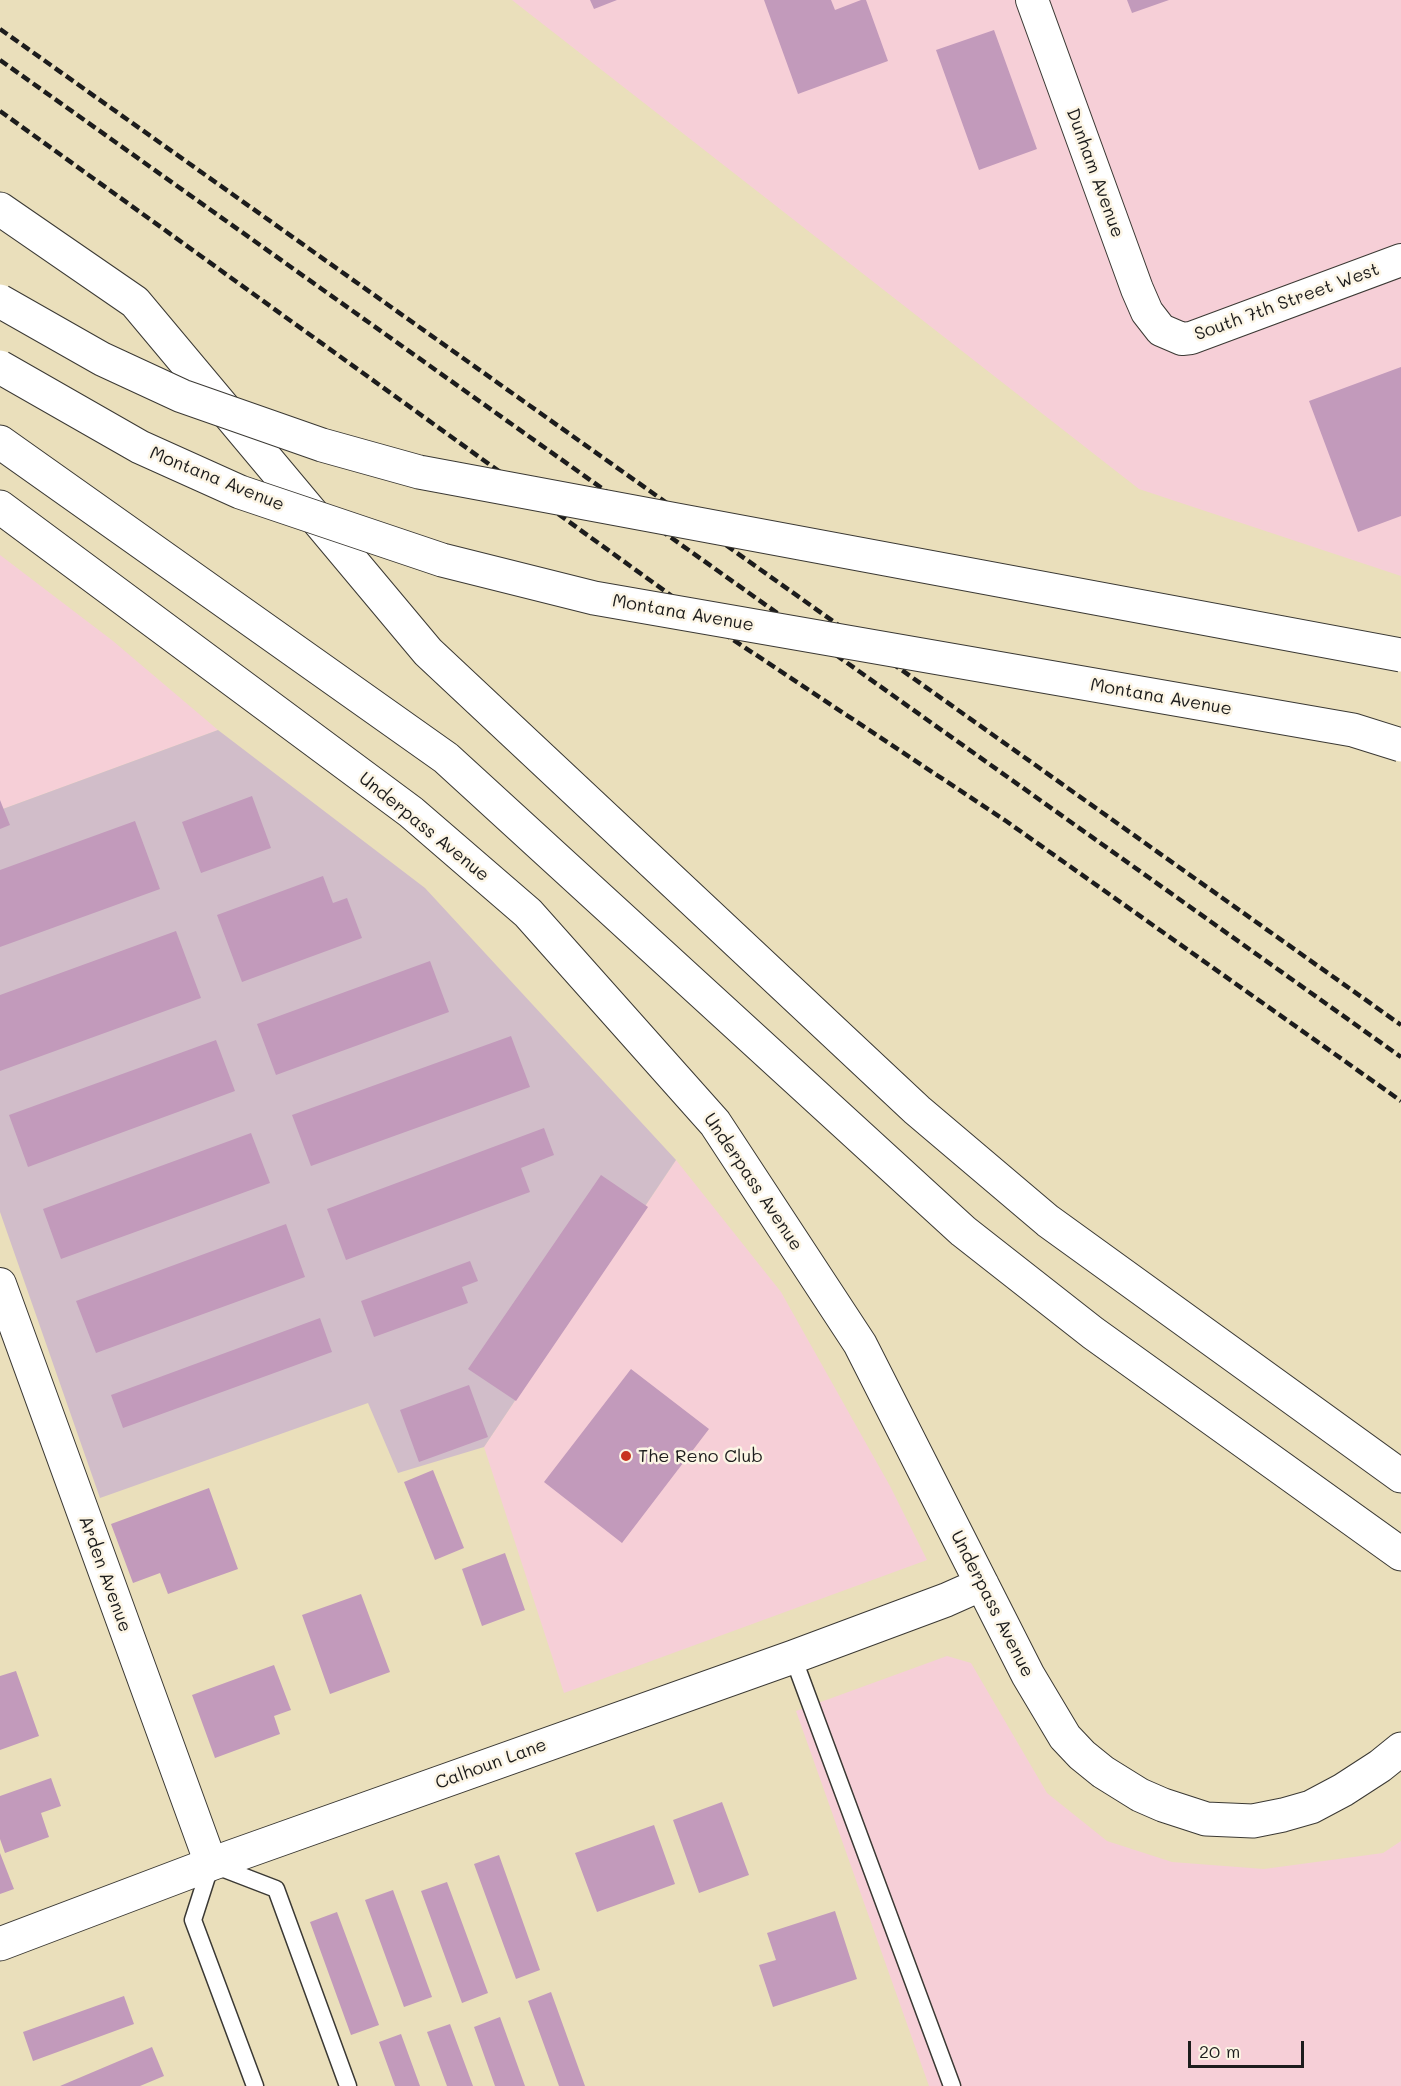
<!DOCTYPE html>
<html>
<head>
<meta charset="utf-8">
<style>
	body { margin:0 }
	#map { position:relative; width:1401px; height:2086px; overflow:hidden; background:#eadfbb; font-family:Mali,sans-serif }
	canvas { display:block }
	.scale { position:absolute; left:1188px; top:2041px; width:116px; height:27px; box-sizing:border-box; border:3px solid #1c1c1c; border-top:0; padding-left:8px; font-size:18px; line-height:21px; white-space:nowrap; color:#1c1c1c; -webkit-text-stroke:4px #fcf5e5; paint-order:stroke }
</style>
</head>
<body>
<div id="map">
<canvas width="1401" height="2086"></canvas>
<div class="scale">20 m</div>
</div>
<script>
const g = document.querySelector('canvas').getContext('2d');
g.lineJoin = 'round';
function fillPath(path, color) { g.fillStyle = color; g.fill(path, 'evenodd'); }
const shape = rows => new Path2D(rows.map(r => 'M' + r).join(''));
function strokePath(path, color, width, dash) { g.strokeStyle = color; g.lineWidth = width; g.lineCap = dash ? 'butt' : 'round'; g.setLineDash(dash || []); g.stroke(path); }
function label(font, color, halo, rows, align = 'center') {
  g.font = font + ' Mali,sans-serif'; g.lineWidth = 5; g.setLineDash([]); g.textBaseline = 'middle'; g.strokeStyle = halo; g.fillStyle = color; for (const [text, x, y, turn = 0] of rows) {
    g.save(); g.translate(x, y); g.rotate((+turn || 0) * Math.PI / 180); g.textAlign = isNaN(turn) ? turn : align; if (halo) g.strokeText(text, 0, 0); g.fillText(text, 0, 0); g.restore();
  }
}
fillPath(shape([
	[512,0,1401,0,1401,576,1139,489],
	[0,555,113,641,218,730,0,810],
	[676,1160,781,1292,890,1486,927,1560,564,1693,484,1447],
	[947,1656,971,1663,1047,1793,1107,1841,1172,1862,1264,1869,1383,1853,1401,1841,1401,2086,929,2086,796,1711]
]), '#f6cfd7');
fillPath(shape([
	[218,730,425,888,676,1160,484,1447,398,1473,368,1403,100,1498,0,1212,0,810]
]), '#d1bdc9');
fillPath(shape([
	[590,0,617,0,594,9],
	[764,0,831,0,835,10,861,0,866,0,888,61,798,94],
	[1127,0,1169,0,1132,13],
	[994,30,1037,149,979,170,936,50],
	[1401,367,1401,516,1358,532,1309,401],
	[252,796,271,848,201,873,182,822],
	[0,800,10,825,0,829],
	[135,821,160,889,0,947,0,870],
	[323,876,333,903,347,898,362,938,242,982,217,915],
	[176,931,201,998,0,1071,0,995],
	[430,961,449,1012,276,1075,257,1024],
	[511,1036,530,1087,311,1166,292,1115],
	[216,1040,235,1091,28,1167,9,1115],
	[544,1128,554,1155,521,1168,530,1192,346,1260,327,1209],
	[251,1133,270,1183,61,1259,43,1209],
	[601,1175,648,1207,516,1401,468,1369],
	[286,1224,305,1277,96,1353,76,1301],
	[470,1261,478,1281,462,1287,468,1303,374,1337,361,1301],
	[320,1318,332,1352,123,1428,111,1395],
	[631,1369,709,1429,622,1543,544,1482],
	[469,1385,488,1437,419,1462,400,1410],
	[433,1470,464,1548,435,1560,404,1482],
	[209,1488,238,1569,168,1594,160,1573,133,1583,111,1524],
	[505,1553,525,1610,482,1626,462,1569],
	[361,1594,390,1672,330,1694,302,1615],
	[274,1665,291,1710,274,1716,280,1734,215,1758,192,1695],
	[16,1671,39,1736,0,1750,0,1676],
	[51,1778,61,1806,41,1813,49,1837,5,1853,0,1839,0,1796],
	[722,1802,749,1875,699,1893,673,1820],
	[654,1825,675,1884,597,1912,575,1853],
	[0,1853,14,1889,0,1894],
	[499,1855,540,1970,516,1979,474,1864],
	[447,1882,488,1993,462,2003,421,1891],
	[393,1890,432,1997,404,2007,365,1900],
	[835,1911,857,1979,773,2007,759,1965,776,1960,767,1933],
	[337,1912,379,2025,351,2035,310,1922],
	[551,1992,585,2086,559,2086,528,2001],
	[124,1996,134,2024,33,2061,23,2032],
	[500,2017,525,2086,495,2086,474,2027],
	[450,2024,473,2086,447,2086,427,2032],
	[401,2034,420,2086,395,2086,379,2042],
	[152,2047,164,2076,140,2086,60,2086]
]), '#c29abb');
const lane = shape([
	[793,1657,952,2086],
	[255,2086,193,1920,211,1864,276,1889,348,2086]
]);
const street = shape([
	[1032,0,1137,289,1147,312,1161,330,1182,339,1191,338,1401,260],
	[0,1284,211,1864]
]);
const secondary = shape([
	[0,507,411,812,528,913,715,1123,860,1344,1028,1675,1065,1737,1082,1755,1103,1772,1140,1795,1163,1805,1206,1819,1253,1821,1283,1815,1311,1807,1343,1790,1380,1766,1401,1749],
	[0,1944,211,1864,793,1657,946,1600,982,1584]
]);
const primary = shape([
	[0,209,135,302,428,652,917,1110,1048,1221,1401,1476],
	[0,442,446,758,963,1231,1093,1333,1401,1554]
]);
strokePath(lane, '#3b3934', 19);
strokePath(street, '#3b3934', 34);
strokePath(secondary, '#3b3934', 35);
strokePath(primary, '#3b3934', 35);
strokePath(lane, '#fff', 16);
strokePath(street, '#fff', 32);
strokePath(secondary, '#fff', 33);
strokePath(primary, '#fff', 33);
strokePath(shape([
	[0,29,1401,1025],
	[0,60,1401,1057],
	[0,111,723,633,1006,821,1401,1101]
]), '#1c1c1c', 4.5, [9, 4.5]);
const primaryBridge = shape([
	[0,301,102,359,182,396,322,445,419,472,1401,655],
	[0,367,140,447,240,492,442,560,594,598,1353,730,1401,745]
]);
strokePath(primaryBridge, '#3b3934', 35, []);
strokePath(primaryBridge, '#fff', 33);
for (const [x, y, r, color] of [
	[626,1456,6,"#c8321e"]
]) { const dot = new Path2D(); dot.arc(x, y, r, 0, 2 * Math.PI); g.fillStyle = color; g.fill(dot); strokePath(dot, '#fcf5e5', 2); }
label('18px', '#1c1c1c', '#fcf5e5', [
	["Dunham Avenue",1095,173,70],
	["South 7th Street West",1287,302,-20],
	["Montana Avenue",217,479,22],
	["Montana Avenue",683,613,10],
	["Montana Avenue",1161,697,10],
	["Underpass Avenue",424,827,39],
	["Underpass Avenue",753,1182,56],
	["Arden Avenue",105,1574,70],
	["Underpass Avenue",992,1604,63],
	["Calhoun Lane",491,1764,-20]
]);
label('18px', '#1c1c1c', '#fcf5e5', [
	["The Reno Club",638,1456]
], 'left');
</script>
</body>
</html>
